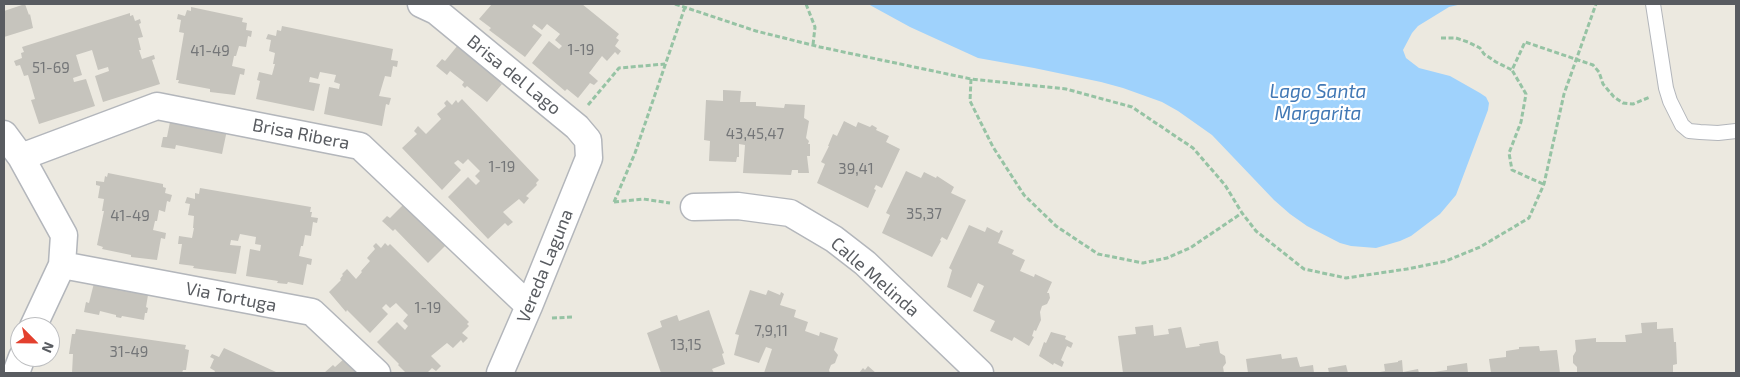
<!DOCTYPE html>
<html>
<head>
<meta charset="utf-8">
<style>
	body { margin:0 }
	#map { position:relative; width:1740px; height:377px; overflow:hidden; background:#ece9e0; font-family:"Exo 2",sans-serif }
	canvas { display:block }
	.frame { position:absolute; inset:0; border:5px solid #595c61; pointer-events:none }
	.north { position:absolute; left:10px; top:317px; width:50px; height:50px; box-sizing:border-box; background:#fff; border:1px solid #bdbec0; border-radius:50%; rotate:113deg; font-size:14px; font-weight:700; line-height:20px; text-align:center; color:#595c61 }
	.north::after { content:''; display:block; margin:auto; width:18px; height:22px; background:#e3402e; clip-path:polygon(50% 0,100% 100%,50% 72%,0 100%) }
</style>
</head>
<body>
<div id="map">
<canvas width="1740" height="377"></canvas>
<div class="frame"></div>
<div class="north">N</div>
</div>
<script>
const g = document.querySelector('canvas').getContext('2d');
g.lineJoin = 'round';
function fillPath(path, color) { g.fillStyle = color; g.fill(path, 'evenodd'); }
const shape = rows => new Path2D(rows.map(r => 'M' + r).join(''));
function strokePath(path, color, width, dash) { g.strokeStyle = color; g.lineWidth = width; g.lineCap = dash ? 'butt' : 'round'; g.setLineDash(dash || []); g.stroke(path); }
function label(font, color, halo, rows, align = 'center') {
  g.font = font + ' "Exo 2",sans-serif'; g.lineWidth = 4.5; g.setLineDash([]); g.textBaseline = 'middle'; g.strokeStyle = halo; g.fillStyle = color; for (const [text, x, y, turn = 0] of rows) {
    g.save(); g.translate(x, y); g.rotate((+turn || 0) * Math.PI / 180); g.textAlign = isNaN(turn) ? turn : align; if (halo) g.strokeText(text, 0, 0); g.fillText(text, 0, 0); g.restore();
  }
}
fillPath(shape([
	[868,4,1462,4,1449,7,1418,26,1412,33,1403,50,1406,58,1419,68,1450,76,1480,93,1486,97,1489,103,1488,110,1456,195,1440,214,1411,236,1400,241,1376,248,1351,246,1340,243,1307,226,1290,214,1274,200,1212,135,1178,111,1162,102,1123,88,1101,82,1034,68,978,58,910,27]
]), '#9fd2fc');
fillPath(shape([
	[25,4,29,15,30,14,33,28,4,37,4,11],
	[492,4,582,4,619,34,616,38,619,40,615,46,621,51,618,55,615,52,607,61,602,56,589,73,598,81,594,85,590,83,578,98,567,89,565,91,532,63,549,41,559,49,562,46,555,40,560,34,547,24,542,30,534,24,532,27,542,35,525,57,489,30,491,28,479,19],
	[191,7,243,18,242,22,247,23,246,30,252,31,251,37,248,36,246,47,239,46,236,56,234,56,232,66,245,69,244,75,240,74,235,95,210,92,210,89,178,83,179,80,176,80,184,33,179,32,181,20,177,19,178,14,185,16,187,10,191,11],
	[130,13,130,16,133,15,135,21,140,19,141,23,139,24,143,37,138,38,141,50,139,50,142,59,154,55,155,59,152,60,160,84,103,102,95,76,109,71,108,67,98,70,92,50,76,55,82,75,73,78,74,82,86,79,95,106,39,124,31,100,35,99,28,75,24,76,20,65,16,66,14,61,22,58,21,53,24,52,22,47],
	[282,26,393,49,391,60,398,61,397,67,393,66,391,77,385,76,379,96,391,98,389,105,386,104,382,126,324,114,329,87,339,89,340,84,334,82,336,75,320,72,318,79,310,77,309,82,320,84,314,111,256,99,260,81,257,80,259,72,272,75,275,64,273,64,275,53,269,51,271,40,266,39,268,34,276,36,277,30,281,31],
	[458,45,501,82,500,83,502,84,487,102,467,86,465,88,462,85,464,82,450,71,447,75,436,66,442,59,445,61],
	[723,90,741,91,740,102,756,102,756,106,784,108,785,104,805,105,804,118,809,121,806,138,809,141,808,144,810,144,810,156,807,156,809,173,798,173,798,170,792,170,791,175,743,173,745,145,739,144,739,157,737,157,736,162,709,161,710,141,704,140,706,100,723,101],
	[462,99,539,180,536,183,537,185,526,196,529,198,524,204,519,199,503,212,513,222,508,226,505,223,488,239,448,197,468,177,476,185,480,181,475,176,480,171,468,159,463,164,458,160,454,163,461,170,442,190,402,148,417,134,414,131,418,126,426,134,441,119,437,114,446,106,444,103,447,100,452,105,456,100,458,103],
	[171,117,227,130,222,154,176,145,175,149,161,147,163,137,167,137],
	[844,121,856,127,858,122,870,127,872,125,877,128,876,130,889,136,886,142,900,149,882,188,876,185,874,189,876,190,868,208,817,183,825,164,821,162,829,146,828,146,833,134,837,136],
	[906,171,921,178,924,172,936,178,937,176,954,187,951,193,966,200,947,240,942,237,940,240,941,241,932,257,882,233,890,215,886,213],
	[108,173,163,184,163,187,166,188,165,193,172,195,170,202,167,201,165,212,159,210,157,221,155,221,153,230,166,233,165,239,161,238,157,260,131,257,131,255,102,249,103,247,97,245,104,211,102,211,104,199,98,198,100,186,96,185,96,181,104,182,105,176,107,177],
	[200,188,311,207,310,212,312,212,311,217,318,218,317,223,313,222,311,236,305,235,303,246,301,246,299,256,312,259,311,265,307,264,303,285,288,282,287,284,277,283,278,281,246,276,250,249,260,251,261,245,255,244,256,237,240,234,238,241,231,240,230,245,241,246,236,274,193,268,194,266,179,264,182,244,178,244,179,236,192,238,194,228,193,228,194,216,188,215,190,204,185,203,187,197,195,199,195,193,199,194],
	[406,202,446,245,428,263,395,229,393,231,382,221,387,216,390,218],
	[969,225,985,232,987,227,999,233,1001,230,1003,231,998,243,1014,250,1012,254,1025,260,1020,271,1034,277,1035,274,1052,282,1047,293,1049,293,1050,298,1047,304,1042,306,1040,312,1041,320,1036,331,1034,330,1032,336,1034,337,1029,346,1014,337,1012,341,990,331,995,321,973,311,984,286,978,283,971,298,947,287,952,270,949,268],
	[376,243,381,248,385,243,388,246,390,244,469,322,467,324,469,326,462,333,468,338,463,343,461,340,453,348,447,343,431,356,441,366,436,371,432,368,427,373,406,373,398,365,399,364,377,342,397,322,405,330,408,326,403,321,408,315,396,303,390,308,386,304,382,308,388,314,370,333,347,310,346,312,329,292,341,280,340,279,343,275,342,274,347,269,356,279,362,272,361,271,370,261,367,258,375,249,373,246],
	[94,283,120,287,119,290,148,295,146,307,148,308,147,313,145,313,144,320,122,316,121,318,116,317,116,315,100,311,99,315,84,312,86,302,89,303],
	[750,290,766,295,768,290,780,295,781,292,784,294,780,305,796,310,794,317,808,322,805,331,819,336,820,332,838,338,834,350,838,355,835,363,831,365,829,370,830,373,764,373,772,349,766,347,759,363,734,355,739,335,735,334],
	[709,310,724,353,722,354,725,364,712,369,714,373,661,373,647,333,662,327,660,321,677,315,679,321],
	[1657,322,1657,329,1673,328,1674,342,1676,342,1677,364,1673,365,1673,373,1577,373,1577,367,1573,363,1573,356,1576,351,1575,340,1596,338,1596,342,1626,342,1625,335,1642,333,1641,323],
	[1153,325,1154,336,1169,334,1168,329,1181,327,1186,348,1200,346,1199,344,1218,341,1220,353,1225,356,1226,363,1223,367,1224,373,1123,373,1118,336,1136,334,1135,327],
	[76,329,186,345,185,349,189,350,186,370,183,370,182,373,72,373,73,354,69,354,72,334,75,334],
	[1051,332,1066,336,1065,339,1073,343,1071,348,1067,346,1061,360,1064,362,1062,367,1054,363,1053,365,1039,356,1044,342,1046,343],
	[1539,346,1540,351,1557,350,1560,373,1491,373,1489,359,1506,357,1506,351,1519,349,1519,347],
	[224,348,276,372,275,373,214,373,215,371,210,368,214,359,210,357,212,354,219,357],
	[1281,354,1282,359,1297,357,1300,367,1313,365,1314,373,1248,373,1246,359],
	[345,358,363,373,324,373,333,365,335,367],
	[1402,360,1403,372,1418,369,1419,373,1375,373,1385,371,1384,364,1398,362,1398,361],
	[1467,363,1468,373,1434,373,1434,372,1447,370,1447,366],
	[1346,365,1348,373,1329,373,1328,368],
	[868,366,876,373,859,373,863,368,865,370]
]), '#c6c4bd');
const lane = shape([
	[1653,4,1666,88,1670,101,1682,125,1689,131,1700,132,1718,133,1736,131]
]);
const street = shape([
	[421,4,436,11,577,127,588,140,589,158,529,306,500,373],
	[4,134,21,157,64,235,62,265,33,327],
	[21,157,157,106,360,146,529,306],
	[694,207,738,206,790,213,834,239,865,263,980,373],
	[62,265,312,312,377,373],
	[16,373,22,357]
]);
strokePath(lane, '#b3b6bb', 16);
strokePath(street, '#b3b6bb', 29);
strokePath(shape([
	[675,4,756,31,820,47,971,79,1066,89,1132,107,1193,148,1225,185,1242,213,1256,231,1304,269,1346,278,1407,269,1446,261,1480,247,1529,218,1544,184,1564,94,1596,4],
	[806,4,815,27,813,45],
	[1441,38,1456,38,1468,42,1480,48,1484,54,1496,62,1512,70],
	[971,79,970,101,993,147,1024,195,1056,226,1098,254,1143,263,1167,258,1190,248,1242,213],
	[588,105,619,68,665,64],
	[1543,184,1512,170,1509,153,1521,122,1526,94,1512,70,1525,42,1593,65,1599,72,1603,84,1614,97,1623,103,1633,104,1650,97],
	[614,202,635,153,686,4],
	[614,202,643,199,670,203],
	[552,318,573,317]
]), '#96c3a4', 3, [5, 2.5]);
strokePath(lane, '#fff', 14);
strokePath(street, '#fff', 26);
label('15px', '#747678', null, [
	["1-19",581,50],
	["41-49",210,51],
	["51-69",51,68],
	["43,45,47",755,134],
	["1-19",502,167],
	["39,41",856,169],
	["35,37",924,214],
	["41-49",130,216],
	["1-19",428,308],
	["7,9,11",771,331],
	["13,15",686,345],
	["31-49",129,352]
]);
label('18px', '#595c61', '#fff', [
	["Brisa del Lago",514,75,39],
	["Brisa Ribera",301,134,11],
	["Vereda Laguna",545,266,-68],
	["Calle Melinda",875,277,41],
	["Via Tortuga",231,297,11]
]);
label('italic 19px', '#4178b5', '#fff', [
	["Lago Santa",1318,92],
	["Margarita",1318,114]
]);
</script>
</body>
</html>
